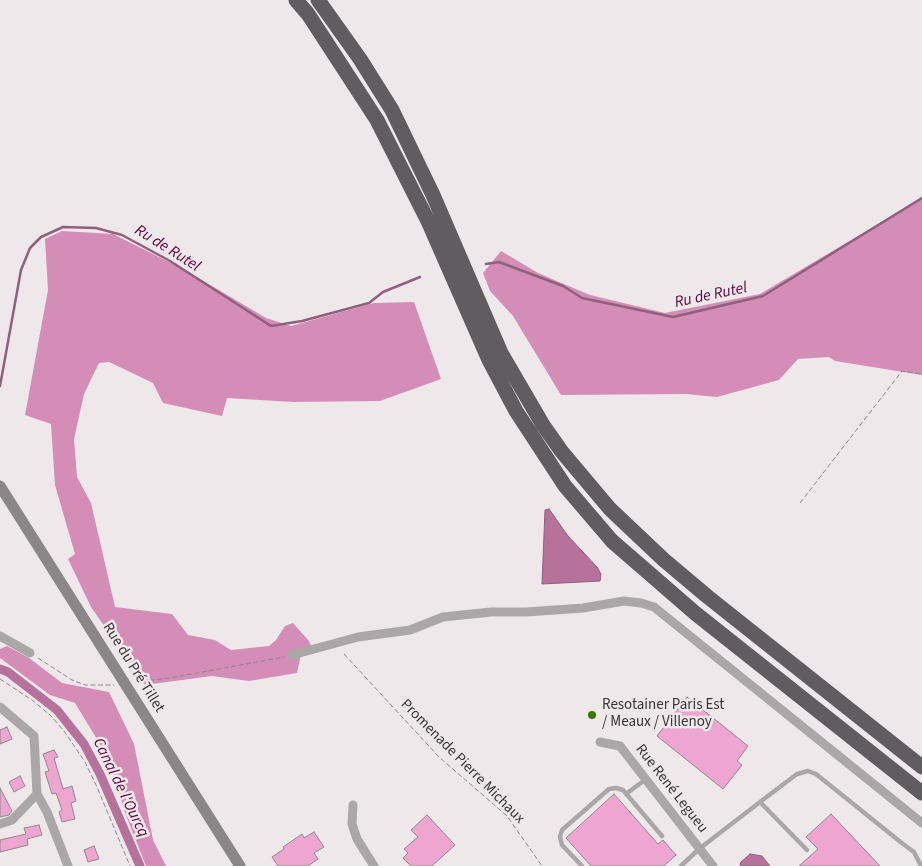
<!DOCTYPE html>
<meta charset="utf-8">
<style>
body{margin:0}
canvas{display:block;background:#eee8eb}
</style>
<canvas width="922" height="866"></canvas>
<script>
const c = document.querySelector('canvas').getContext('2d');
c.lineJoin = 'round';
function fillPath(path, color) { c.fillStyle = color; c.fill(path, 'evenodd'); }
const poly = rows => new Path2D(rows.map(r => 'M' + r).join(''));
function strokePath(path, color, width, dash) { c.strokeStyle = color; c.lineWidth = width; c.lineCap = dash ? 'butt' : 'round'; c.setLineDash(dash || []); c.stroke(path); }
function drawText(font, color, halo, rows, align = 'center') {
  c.font = font + ' "Source Sans 3",sans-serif'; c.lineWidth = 5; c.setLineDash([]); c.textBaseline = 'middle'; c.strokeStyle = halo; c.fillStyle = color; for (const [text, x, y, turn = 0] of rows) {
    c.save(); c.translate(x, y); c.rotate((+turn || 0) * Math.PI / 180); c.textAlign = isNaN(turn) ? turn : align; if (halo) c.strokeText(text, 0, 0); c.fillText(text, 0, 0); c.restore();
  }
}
fillPath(poly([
 [922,198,922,375,835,361,829,357,798,359,779,380,717,397,686,394,561,395,513,316,490,291,483,273,501,251,538,273,590,295,665,313,760,294],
 [62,231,113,234,185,270,266,318,291,326,374,303,414,302,441,379,380,401,293,402,227,398,222,416,163,403,153,383,109,362,99,363,84,394,74,439,77,477,91,503,115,607,172,614,188,635,215,640,231,650,269,646,276,640,285,626,293,623,309,641,312,648,302,649,297,673,249,681,212,676,145,685,91,607,68,559,75,554,55,485,51,424,25,415,48,290,45,239],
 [7,646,29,658,62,683,109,692,134,744,153,840,166,866,146,866,124,810,109,759,75,703,50,695,0,658,0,649]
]), '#d48db7');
const water = poly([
 [549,509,568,536,597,567,601,574,600,581,542,584,545,510,549,509],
 [750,854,762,856,770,866,740,866,741,862,750,854]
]);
fillPath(water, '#b6729b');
strokePath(water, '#90607d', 1);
strokePath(poly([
 [486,264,499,262,563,286,582,298,673,317,763,296,922,198],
 [0,386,21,270,30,248,41,237,63,227,96,228,122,235,170,261,271,326,302,321,369,303,383,292,420,277]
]), '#90607d', 2.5);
strokePath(poly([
 [0,669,8,672,57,710,84,744,100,774,140,866]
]), '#b6729b', 9);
const building = poly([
 [687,697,748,746,737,761,742,765,723,789,657,736,687,697],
 [7,727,12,739,0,744,0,730,7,727],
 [54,750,58,757,54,758,63,789,72,786,76,801,71,803,75,819,62,822,59,812,62,810,56,793,52,794,45,772,49,771,43,754,54,750],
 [20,776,25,786,14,792,9,782,20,776],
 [0,788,12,811,9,815,0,817,0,788],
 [614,794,658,844,663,840,676,855,664,866,591,866,566,838,614,794],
 [831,814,880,866,799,866,818,849,806,837,831,814],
 [427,815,455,845,432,866,411,866,403,858,408,853,404,849,418,837,411,830,427,815],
 [39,825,42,835,27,839,28,845,0,852,0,840,26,834,24,828,39,825],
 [314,832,324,847,314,853,318,859,308,866,278,866,272,857,284,849,283,847,302,834,304,838,314,832],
 [94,846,99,859,88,862,84,850,94,846]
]);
fillPath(building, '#eea5d0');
strokePath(building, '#8e898c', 1);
strokePath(poly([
 [800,503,902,371,922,374],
 [344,654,439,757,507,816,542,866],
 [38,658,72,680,85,685,114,685],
 [0,679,32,700,51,716,64,731,85,762,97,787,130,866],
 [135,682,170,678,284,657]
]), '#8b8789', 1, [5, 2.5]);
strokePath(poly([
 [626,794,646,779],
 [760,802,807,850],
 [582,866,562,845,560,837,562,830,609,789,616,788,623,790,662,836],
 [681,866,699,849,760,802,797,774,808,771,816,774,903,844,914,852,921,866]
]), '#aaa7a8', 4.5);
strokePath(poly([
 [0,636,30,653],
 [292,655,358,637,410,630,443,617,491,612,526,612,583,608,624,601,641,603,654,607,922,823],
 [0,707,34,736,37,794,47,812,68,866],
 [600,742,620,746,713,866],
 [353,805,352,824,357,839,374,866],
 [0,824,12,820,37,794]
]), '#aaa7a8', 9);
strokePath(poly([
 [0,486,240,866]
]), '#8b8789', 11);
strokePath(poly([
 [296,0,308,14,377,120,428,221,489,360,516,411,565,486,612,541,695,613,922,793],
 [318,0,360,59,392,110,433,195,501,353,543,425,562,452,610,509,664,560,708,597,922,767]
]), '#615c5f', 15);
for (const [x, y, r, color] of [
 [592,715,5,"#407500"]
]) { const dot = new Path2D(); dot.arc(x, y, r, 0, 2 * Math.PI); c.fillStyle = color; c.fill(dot); strokePath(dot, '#eee8eb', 2); }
drawText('15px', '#373536', '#eee8eb', [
 ["Rue du Pré Tillet",133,668,58],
 ["Promenade Pierre Michaux",462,762,45],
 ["Rue René Legueu",671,789,52]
]);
drawText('15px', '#373536', '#eee8eb', [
 ["Resotainer Paris Est",602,706],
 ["/ Meaux / Villenoy",602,723]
], 'left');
drawText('italic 16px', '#5b0442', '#eee8eb', [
 ["Ru de Rutel",167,249,32],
 ["Ru de Rutel",711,296,-12],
 ["Canal de l'Ourcq",120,788,64]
]);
</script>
